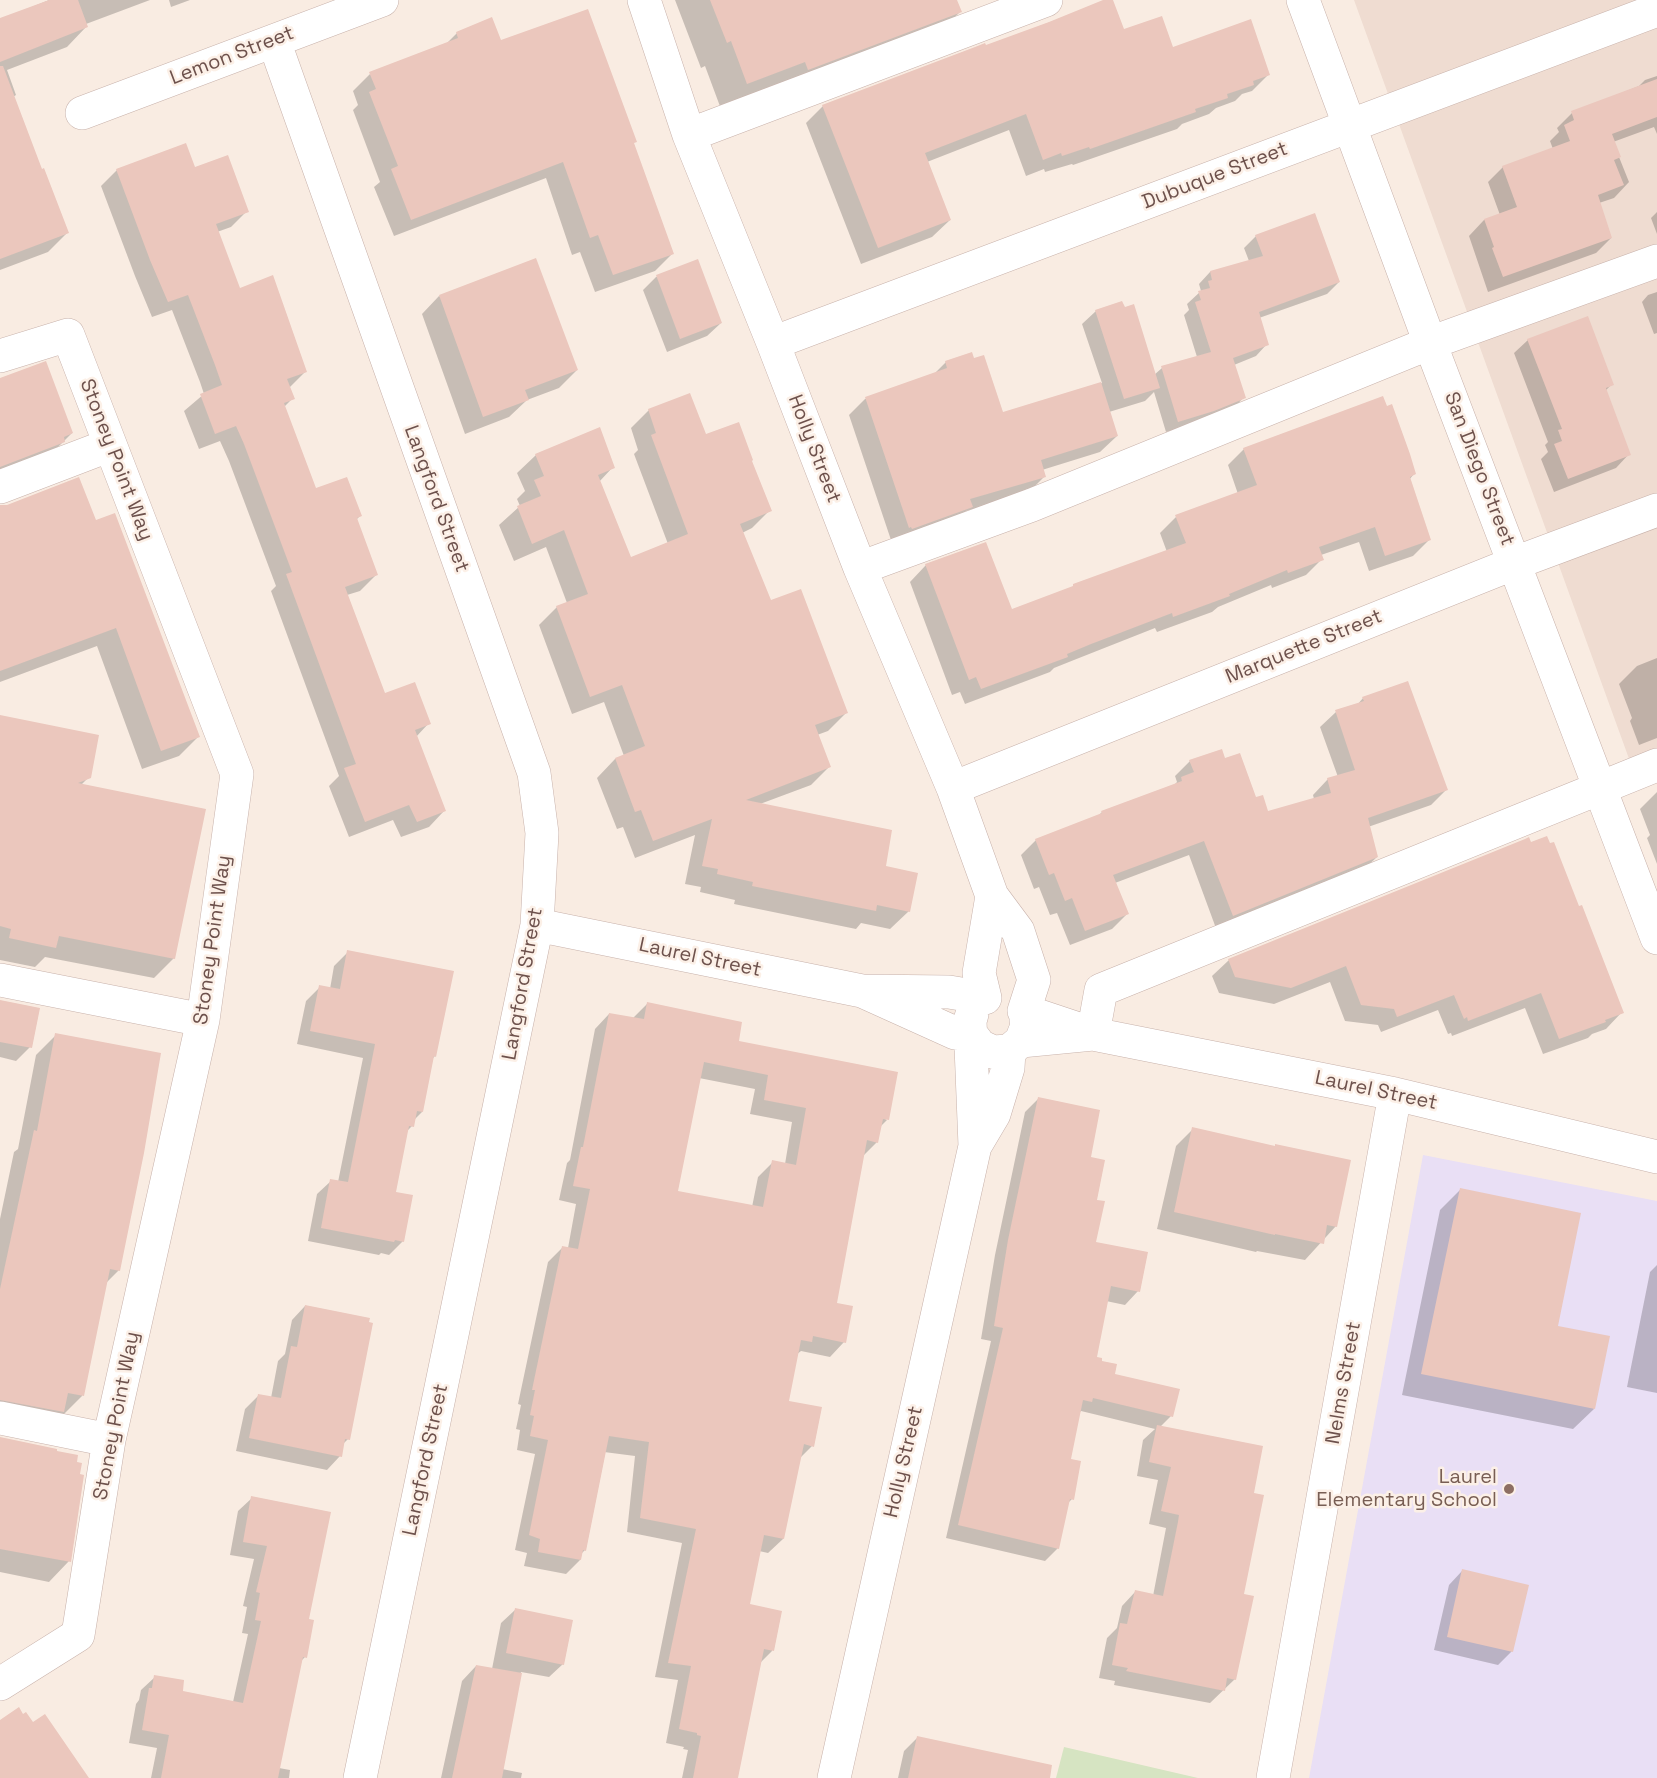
<!DOCTYPE html>
<style>
body{margin:0}
canvas{display:block;background:#f9ece2}
</style>
<canvas width="1657" height="1778"></canvas>
<script>
const c = document.querySelector('canvas').getContext('2d');
c.lineJoin = 'round';
function fillPath(path, color) { c.fillStyle = color; c.fill(path, 'evenodd'); }
const poly = rows => new Path2D(rows.map(r => 'M' + r).join(''));
function strokePath(path, color, width, dash) { c.strokeStyle = color; c.lineWidth = width; c.lineCap = dash ? 'butt' : 'round'; c.setLineDash(dash || []); c.stroke(path); }
function drawText(font, color, halo, rows, align = 'center') {
  c.font = font + ' "Space Grotesk",sans-serif'; c.lineWidth = 5; c.setLineDash([]); c.textBaseline = 'middle'; c.strokeStyle = halo; c.fillStyle = color; for (const [text, x, y, turn = 0] of rows) {
    c.save(); c.translate(x, y); c.rotate((+turn || 0) * Math.PI / 180); c.textAlign = isNaN(turn) ? turn : align; if (halo) c.strokeText(text, 0, 0); c.fillText(text, 0, 0); c.restore();
  }
}
fillPath(poly([
 [1354,0,1657,0,1657,758,1632,767]
]), '#efdcd1');
fillPath(poly([
 [1423,1155,1657,1201,1657,1778,1309,1778]
]), '#e9dff5');
fillPath(poly([
 [1064,1747,1198,1778,1056,1778]
]), '#d6e4c2');
fillPath(poly([
 [49,0,150,0,86,24,86,27,67,47,7,70,16,95,13,97,41,171,68,232,48,252,0,270,0,20],
 [169,0,190,0,171,7],
 [675,0,955,0,960,12,934,37,721,109,705,66,701,68],
 [1108,0,1111,0,1123,31,1172,49,1269,74,1252,91,1242,94,1235,101,1216,108,1209,114,1182,124,1177,129,1073,165,1072,164,1045,172,1044,169,1026,176,1009,130,927,162,950,220,932,237,861,264,806,123,823,106,985,47],
 [457,33,501,42,633,144,672,254,655,271,595,292,580,252,572,255,546,178,394,236,374,187,380,182,353,110,358,105,353,91,370,74,445,45],
 [1657,76,1657,134,1654,127,1613,142,1629,182,1614,198,1599,203,1611,238,1596,253,1488,292,1469,236,1484,220,1500,215,1488,182,1503,167,1553,149,1550,141,1559,132,1557,128,1572,113,1639,86,1645,80],
 [194,169,247,211,231,227,217,232,239,289,306,371,289,388,293,398,284,407,316,490,360,516,356,520,376,575,360,591,347,595,384,695,429,723,416,737,444,811,429,827,401,837,393,820,349,837,329,786,339,776,271,591,276,586,229,461,220,441,199,449,184,411,204,394,200,382,172,310,152,317,135,276,101,186,117,170],
 [1657,212,1657,234,1651,218],
 [1256,236,1339,282,1327,294,1259,318,1267,344,1256,356,1234,365,1244,397,1233,409,1201,422,1166,432,1154,392,1145,401,1109,412,1117,436,1100,452,1042,470,1044,477,1028,493,966,511,955,523,892,543,849,415,865,399,934,374,946,362,1002,414,1102,383,1082,324,1096,311,1154,375,1162,368,1197,357,1184,315,1189,310,1187,304,1201,291,1199,284,1210,272,1249,261,1244,248],
 [697,261,721,323,707,336,667,352,643,290,656,277],
 [1657,292,1657,333,1654,334,1642,302,1648,295],
 [439,296,577,370,559,388,527,400,509,417,465,434,422,314],
 [1528,340,1612,384,1605,391,1629,454,1616,468,1554,492,1541,459,1548,452,1545,445,1548,442,1514,353],
 [0,380,72,433,45,460,0,478],
 [649,410,705,436,770,510,752,528,742,533,771,602,846,713,828,731,817,735,829,767,811,785,760,804,884,867,909,911,890,929,861,923,856,929,734,904,735,900,700,892,701,887,685,884,695,835,635,858,623,827,617,829,597,778,615,759,624,756,604,702,572,714,539,625,557,607,567,603,546,547,514,561,499,525,520,506,517,499,525,491,517,473,536,455,613,467,599,482,631,559,668,544,634,454,638,450,631,428],
 [1244,449,1414,474,1409,480,1429,540,1413,556,1369,571,1359,542,1321,555,1322,559,1306,575,1272,588,1271,585,1218,607,1212,612,1157,632,1155,628,1074,660,1054,668,1050,672,965,704,960,692,952,695,910,582,926,565,1011,610,1167,552,1160,533,1176,517,1238,494,1228,465],
 [0,507,95,522,198,737,179,756,142,769,97,646,0,682],
 [1657,658,1657,738,1639,745,1630,721,1632,718,1619,684,1637,666],
 [1363,698,1446,790,1431,805,1368,827,1377,857,1361,872,1217,931,1189,855,1115,883,1127,914,1112,929,1070,945,1057,913,1050,915,1039,887,1034,889,1021,855,1036,840,1098,816,1102,812,1174,785,1177,782,1175,776,1190,761,1224,760,1267,812,1314,799,1313,795,1328,779,1338,777,1320,727,1336,712,1357,705],
 [0,717,89,777,81,785,174,958,154,978,45,957,35,967,0,960],
 [1657,792,1657,864,1647,838,1650,835,1640,809],
 [1530,844,1549,845,1622,1012,1606,1029,1592,1034,1588,1038,1543,1054,1525,1008,1452,1036,1451,1033,1448,1034,1438,1010,1381,1032,1378,1025,1345,1021,1330,982,1274,1004,1219,993,1212,976,1229,960],
 [348,952,435,1056,432,1059,422,1112,414,1120,412,1126,406,1132,394,1193,403,1241,389,1255,381,1253,379,1255,308,1241,317,1194,331,1181,338,1182,363,1058,297,1044,306,1001,320,987,330,989,334,966],
 [0,1001,30,1047,16,1061,0,1057],
 [647,1004,737,1042,887,1120,879,1128,877,1142,863,1156,835,1304,844,1342,830,1357,801,1351,796,1355,787,1402,812,1446,799,1459,783,1539,768,1553,759,1551,748,1606,780,1613,772,1651,759,1664,737,1778,682,1778,688,1750,683,1749,684,1747,666,1743,678,1680,655,1677,682,1543,627,1532,635,1456,604,1452,585,1550,581,1554,580,1560,566,1574,524,1566,527,1553,515,1550,535,1454,517,1450,520,1430,516,1429,521,1405,518,1404,548,1262,563,1247,568,1248,576,1204,559,1200,567,1163,570,1160,595,1029,609,1014,633,1018],
 [699,1078,755,1089,750,1114,792,1122,785,1164,773,1162,758,1177,752,1207,676,1192],
 [56,1035,119,1270,106,1283,82,1396,62,1416,0,1423,0,1219,14,1152,18,1149,36,1055],
 [1038,1099,1089,1158,1096,1201,1095,1243,1138,1291,1125,1305,1106,1301,1095,1358,1113,1375,1171,1416,1160,1427,1253,1494,1235,1679,1210,1703,1114,1685,1115,1681,1099,1678,1107,1638,1117,1628,1122,1606,1135,1592,1153,1596,1166,1528,1149,1524,1158,1480,1137,1476,1143,1440,1155,1429,1081,1411,1079,1413,1069,1460,1072,1499,1068,1503,1058,1548,1045,1561,946,1538,991,1341,981,1339,995,1255,1025,1112],
 [1193,1129,1336,1226,1305,1260,1257,1251,1256,1252,1157,1229,1176,1146],
 [1460,1190,1556,1327,1594,1409,1573,1429,1402,1395,1440,1210],
 [1657,1265,1657,1393,1627,1387,1650,1272],
 [305,1306,348,1439,342,1445,340,1456,327,1470,236,1451,245,1409,259,1395,271,1398,278,1361,285,1354,292,1320],
 [0,1439,55,1452,69,1561,49,1582,0,1572],
 [252,1498,307,1620,305,1657,300,1662,279,1768,290,1770,289,1778,151,1778,157,1748,129,1743,136,1704,139,1700,141,1690,155,1677,181,1692,233,1702,248,1634,242,1633,247,1607,243,1606,254,1559,230,1555,238,1511],
 [1462,1571,1512,1651,1498,1665,1434,1650,1449,1585],
 [515,1610,563,1664,549,1677,521,1672,502,1769,522,1773,521,1778,441,1778,462,1681,476,1666,492,1669,501,1623],
 [918,1737,1005,1778,898,1778,904,1751]
]), '#0003');
fillPath(poly([
 [49,0,78,0,88,27,0,62,0,18],
 [710,0,957,0,962,12,808,70,805,62,747,84,731,41,727,43],
 [1103,0,1113,0,1124,29,1162,16,1173,47,1251,19,1270,75,1253,81,1254,85,1227,94,1228,98,1195,109,1196,112,1090,149,1089,147,1062,156,1061,153,1043,160,1026,114,925,153,951,220,878,248,822,105,975,47,985,43,986,45,1049,22],
 [588,9,637,142,634,143,674,254,613,275,598,235,590,238,563,162,411,220,391,169,398,166,369,92,376,89,369,72,458,38,456,32,492,17,501,40],
 [0,66,3,66,42,169,44,168,69,233,0,259],
 [1657,79,1657,117,1612,134,1621,157,1614,160,1624,185,1598,195,1612,238,1503,277,1492,248,1494,247,1484,219,1517,207,1502,166,1570,141,1564,125,1574,120,1571,111],
 [186,143,195,167,228,155,249,212,216,224,240,288,273,275,307,372,287,379,295,399,284,403,316,488,347,477,362,516,357,518,378,575,345,587,385,693,415,682,431,724,415,730,446,811,417,822,409,805,365,822,344,768,356,764,286,574,292,572,244,444,236,426,215,434,200,394,222,385,215,365,188,295,168,302,150,260,116,169],
 [1315,213,1340,282,1259,312,1269,345,1233,358,1246,398,1214,411,1178,422,1161,366,1211,352,1195,302,1201,300,1198,291,1210,288,1208,281,1212,280,1210,271,1263,256,1255,235],
 [536,258,578,370,525,390,529,400,483,417,439,295],
 [698,259,722,323,680,339,656,275],
 [1122,301,1125,307,1134,304,1160,388,1124,399,1095,310],
 [1588,316,1614,385,1606,388,1631,455,1568,479,1554,444,1562,441,1558,430,1562,429,1527,339],
 [972,352,974,358,984,355,1003,412,1101,382,1118,436,1041,460,1046,477,970,499,973,507,912,529,911,527,909,528,865,397,947,368,945,361],
 [46,361,73,433,64,437,65,442,0,467,0,378],
 [690,393,706,434,739,422,753,460,752,461,772,511,740,524,771,600,801,589,848,713,815,725,831,767,746,800,892,830,886,866,918,873,910,912,877,905,876,911,752,886,753,882,717,874,718,869,702,866,712,819,653,841,641,810,635,812,615,758,645,746,622,685,590,697,556,606,588,594,564,530,532,544,517,506,541,496,534,480,544,476,535,454,600,427,615,468,598,475,631,557,688,534,651,435,656,433,648,409],
 [1383,396,1387,406,1392,404,1410,454,1416,474,1410,477,1431,540,1385,556,1375,527,1319,547,1324,560,1288,573,1287,570,1229,594,1230,596,1173,617,1172,613,1091,644,1067,654,1068,657,981,689,976,677,969,680,925,564,986,542,1012,609,1073,586,1073,584,1186,543,1175,515,1257,485,1243,448],
 [79,477,96,520,115,513,200,737,161,751,116,628,0,671,0,505,7,505],
 [1408,681,1448,790,1368,818,1378,857,1233,916,1204,841,1113,875,1129,914,1085,931,1072,898,1065,901,1054,873,1049,875,1035,839,1102,813,1101,811,1182,781,1181,777,1194,772,1189,760,1222,749,1225,758,1240,753,1256,797,1263,795,1268,811,1331,793,1327,778,1355,770,1335,710,1364,701,1362,697],
 [0,715,99,735,91,778,78,783,206,809,175,959,59,936,56,948,9,938,11,929,0,926],
 [1547,836,1550,843,1554,842,1579,906,1582,905,1624,1013,1605,1020,1606,1022,1559,1039,1541,993,1468,1021,1467,1017,1464,1019,1454,995,1397,1017,1394,1009,1361,1005,1346,966,1291,988,1235,977,1228,959,1525,839,1529,837,1531,842],
 [347,950,454,971,436,1057,434,1056,423,1112,417,1111,414,1127,409,1126,396,1192,413,1195,404,1242,395,1240,394,1242,321,1228,330,1179,348,1182,375,1044,310,1031,319,985,340,989],
 [0,1000,40,1008,32,1048,0,1042],
 [647,1002,742,1022,739,1041,898,1072,889,1120,883,1119,878,1143,867,1140,837,1303,853,1306,846,1343,813,1336,812,1342,801,1340,789,1401,822,1407,814,1447,804,1444,784,1539,764,1535,750,1604,782,1611,774,1651,764,1649,738,1778,693,1778,701,1736,697,1735,697,1733,679,1729,691,1666,668,1663,696,1529,640,1518,649,1442,609,1436,586,1551,583,1550,581,1560,538,1552,540,1539,529,1535,548,1440,530,1436,534,1416,530,1415,535,1390,532,1390,562,1246,578,1249,590,1189,573,1186,581,1147,583,1147,609,1013,644,1019],
 [704,1062,768,1075,764,1100,806,1108,796,1165,772,1160,763,1207,678,1191],
 [55,1033,161,1053,144,1153,120,1271,110,1269,84,1396,68,1393,64,1412,0,1400,0,1289,34,1130,37,1131],
 [1038,1097,1100,1110,1091,1157,1105,1160,1097,1200,1105,1201,1096,1242,1148,1252,1140,1292,1111,1286,1097,1357,1102,1358,1102,1361,1117,1364,1115,1374,1180,1389,1173,1417,1093,1398,1092,1402,1083,1400,1071,1459,1081,1461,1074,1500,1070,1499,1059,1549,958,1525,1003,1328,994,1326,1008,1240],
 [1192,1127,1275,1146,1275,1144,1351,1160,1337,1227,1327,1225,1324,1244,1275,1234,1275,1235,1174,1212],
 [1460,1188,1581,1213,1558,1326,1610,1336,1595,1409,1421,1374],
 [305,1305,370,1318,369,1322,373,1323,350,1440,345,1439,342,1457,249,1438,258,1394,281,1398,291,1346,297,1347],
 [1157,1425,1263,1446,1254,1493,1264,1495,1244,1594,1254,1596,1236,1680,1227,1678,1225,1691,1126,1671,1128,1668,1112,1665,1120,1623,1127,1624,1135,1590,1163,1596,1178,1522,1179,1515,1161,1511,1171,1467,1149,1462],
 [0,1437,57,1449,57,1451,78,1455,77,1462,82,1463,80,1474,84,1475,71,1562,0,1549],
 [251,1496,331,1512,309,1619,314,1620,307,1658,303,1657,278,1778,161,1778,169,1735,142,1730,149,1688,152,1688,154,1675,184,1680,183,1691,243,1703,261,1621,255,1620,260,1593,256,1592,267,1546,243,1542],
 [1462,1569,1529,1585,1513,1652,1447,1637],
 [515,1608,573,1620,564,1665,506,1653],
 [476,1665,522,1673,502,1778,452,1778],
 [19,1707,23,1714,26,1712,33,1722,45,1714,89,1778,0,1778,0,1720],
 [917,1736,1052,1765,1050,1778,908,1778]
]), '#ebc7bd');
const minor = poly([
 [644,0,689,135,773,343,860,568,953,788,992,896],
 [1303,0,1430,343,1657,938],
 [274,41,534,773,542,833,537,925,360,1778],
 [82,113,382,0],
 [689,135,1046,0],
 [773,343,1657,10],
 [0,356,68,335,237,774,203,1020,109,1440,78,1635,0,1684],
 [0,487,110,445],
 [860,568,1032,505,1430,343,1657,261],
 [1657,765,1101,990,1093,1034,1395,1094,1657,1157],
 [953,788,1515,563,1657,510],
 [537,925,862,991],
 [0,980,203,1020],
 [972,1014,970,1021,975,1146,994,1114,1008,1068,1009,1051],
 [971,1034,955,1033,862,991,949,992,985,998,979,973,992,896,1018,931,1034,980,1024,1011,1093,1034,1021,1041],
 [971,1034,980,1046,993,1052,1009,1051,1021,1041,1027,1026,1026,1020],
 [0,1418,109,1440],
 [834,1778,975,1146],
 [1273,1778,1395,1094]
]);
strokePath(minor, '#c8b2ab', 34);
strokePath(minor, '#fff', 33);
for (const [x, y, r, color] of [
 [1509,1489,6,"#8d6e63"]
]) { const dot = new Path2D(); dot.arc(x, y, r, 0, 2 * Math.PI); c.fillStyle = color; c.fill(dot); strokePath(dot, '#fcf0e7', 2); }
drawText('20px', '#6d514c', '#fcf0e7', [
 ["Lemon Street",232,56,-21],
 ["Dubuque Street",1215,176,-21],
 ["Holly Street",814,449,69],
 ["Stoney Point Way",116,460,69],
 ["San Diego Street",1479,469,69],
 ["Langford Street",436,499,70],
 ["Marquette Street",1304,647,-22],
 ["Stoney Point Way",213,940,-82],
 ["Laurel Street",700,958,12],
 ["Langford Street",523,984,-80],
 ["Laurel Street",1376,1091,12],
 ["Nelms Street",1344,1383,-80],
 ["Stoney Point Way",117,1416,-79],
 ["Langford Street",426,1460,-78],
 ["Holly Street",904,1462,-77]
]);
drawText('20px', '#785e54', '#fcf0e7', [
 ["Laurel",1497,1478],
 ["Elementary School",1497,1501]
], 'right');
</script>
